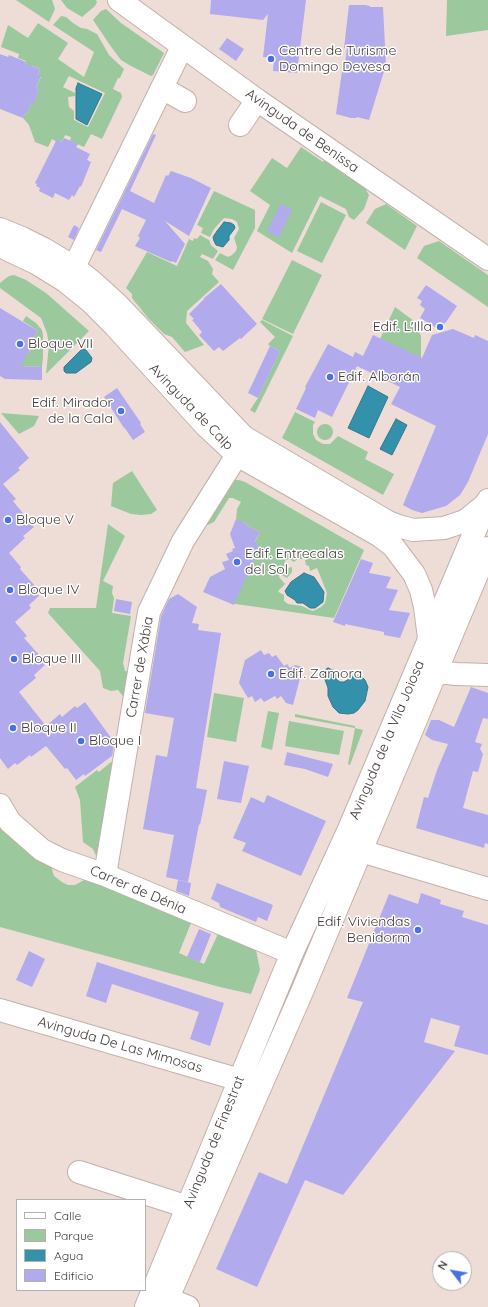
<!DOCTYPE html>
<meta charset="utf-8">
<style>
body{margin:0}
#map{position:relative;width:488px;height:1307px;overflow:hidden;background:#eeddd6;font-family:Quicksand,sans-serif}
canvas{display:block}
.legend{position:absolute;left:16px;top:1199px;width:130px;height:92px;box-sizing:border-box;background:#fff;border:1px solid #b3b1af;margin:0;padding:5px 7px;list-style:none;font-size:12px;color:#423b38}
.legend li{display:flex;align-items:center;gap:8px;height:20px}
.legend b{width:20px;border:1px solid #b3b1af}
.north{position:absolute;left:432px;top:1251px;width:40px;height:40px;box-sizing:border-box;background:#fff;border:1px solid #b3b1af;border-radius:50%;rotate:301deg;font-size:11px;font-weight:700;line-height:16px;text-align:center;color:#423b38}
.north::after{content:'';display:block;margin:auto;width:14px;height:18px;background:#4971e4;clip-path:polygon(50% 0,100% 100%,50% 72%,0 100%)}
</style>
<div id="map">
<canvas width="488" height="1307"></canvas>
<ul class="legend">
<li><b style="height:5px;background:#fff"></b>Calle</li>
<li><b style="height:11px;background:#9bc89c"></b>Parque</li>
<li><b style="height:11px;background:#3491ab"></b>Agua</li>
<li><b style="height:11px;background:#b1aaec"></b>Edificio</li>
</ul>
<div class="north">N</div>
</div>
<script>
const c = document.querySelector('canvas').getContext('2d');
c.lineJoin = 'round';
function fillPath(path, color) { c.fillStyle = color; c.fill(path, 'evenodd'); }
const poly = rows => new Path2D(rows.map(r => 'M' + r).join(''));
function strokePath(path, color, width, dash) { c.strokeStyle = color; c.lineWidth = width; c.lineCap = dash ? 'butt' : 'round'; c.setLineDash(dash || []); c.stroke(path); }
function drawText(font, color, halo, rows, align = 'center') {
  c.font = font + ' Quicksand,sans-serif'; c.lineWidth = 3; c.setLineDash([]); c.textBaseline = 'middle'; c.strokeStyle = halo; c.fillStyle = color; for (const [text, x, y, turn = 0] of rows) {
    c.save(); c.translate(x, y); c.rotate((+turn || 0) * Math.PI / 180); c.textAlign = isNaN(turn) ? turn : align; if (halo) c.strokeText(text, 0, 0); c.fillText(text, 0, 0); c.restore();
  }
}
fillPath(poly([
 [16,0,52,0,55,9,49,22],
 [61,0,96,0,97,2,95,6,82,17,67,8],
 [447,0,488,0,488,30,446,36],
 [106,9,121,23,164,53,153,75,151,76,131,66,121,60,112,48,93,20,101,11],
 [61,16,66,17,73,23,81,28,87,29,97,34,109,55,124,69,120,78,118,78,113,89,121,93,122,97,102,139,91,134,84,147,70,141,71,137,65,135,62,142,58,139,57,142,52,139,48,147,35,142,29,125,23,118,25,113,27,114,31,103,34,103,39,89,36,88,41,77,38,75,40,69,32,66,25,66,26,61,18,58,19,54,1,47,8,25,28,38,38,23,68,43,58,59,84,77,94,52,53,25],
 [69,76,105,93,88,127,74,120,74,111,69,107,68,97,75,96,75,93,63,87],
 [301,147,323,162,327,158,362,183,369,195,364,209,354,220,349,217,346,209,320,196,292,253,257,231,270,205,250,191,272,158,287,168],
 [214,191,255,210,255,228,233,270,215,260,220,253,228,257,232,255,236,251,237,247,234,238,239,229,237,222,232,219,224,218,214,229,210,237,201,233,203,228,197,225],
 [321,202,346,215,322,263,297,251],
 [386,204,417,226,405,250,366,223,375,209],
 [200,235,209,240,211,245,218,251,213,259,202,254,200,257,208,261,213,269,212,274,219,282,187,311,186,323,204,345,185,352,172,337,164,334,148,318,132,298,132,294,126,288,147,252,177,266,189,239,193,241,194,238,197,239],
 [439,241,488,275,488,307,417,258,424,246],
 [292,260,322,275,293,334,262,319],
 [14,275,26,280,46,293,89,331,46,374,49,345,47,333,41,318,0,288,0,283,5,279,9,276],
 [395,307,414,321,421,336,421,358,380,339],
 [26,316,36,323,42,330,43,336,43,357,42,367,24,366,23,373,8,356,28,353,32,346,30,344,38,331,23,321],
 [262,320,293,336,255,413,250,410,258,398,280,351,270,346,268,344,275,337,260,322],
 [295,412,315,422,313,425,313,434,316,440,323,444,330,444,338,436,368,452,365,459,394,474,383,495,282,438],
 [1,413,39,416,34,426,19,434],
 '317 432a8 8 0 1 1 16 0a8 8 0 1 1-16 0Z',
 [132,471,157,510,151,514,141,515,131,514,111,506,113,483],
 [231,480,239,480,245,482,364,550,334,618,229,603,250,569,255,567,253,562,259,548,254,544,260,532,247,526,248,525,244,523,236,521,237,509,241,502,233,498,229,498,214,522,203,527],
 [289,559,294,562,298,559,303,559,305,560,306,565,309,566,310,571,317,568,327,593,325,603,321,607,313,611,310,610,302,606,288,604,284,601,284,595,280,593,278,591,285,584,279,577,280,574,287,578,292,572,292,567,288,568,285,566,284,563,286,560],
 [108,524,125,536,103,581,113,586,112,593,114,598,112,613,131,616,123,663,125,671,132,673,122,713,123,696,118,690,111,691,103,688,100,671,48,613,50,608,96,608],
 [214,693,244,698,236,742,207,737],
 [268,711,279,713,272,750,261,747],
 [295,714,355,726,355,728,363,730,350,765,348,764,355,728,295,717],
 [289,721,344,731,339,755,285,746],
 [111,762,118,764,97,858,93,849,83,842,80,800,75,787,97,770,99,772],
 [0,823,51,866,54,876,62,882,68,885,75,885,86,879,191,923,179,953,204,964,218,934,256,950,260,970,251,994,220,987,0,927]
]), '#9bc89c');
const water = poly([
 [78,83,102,94,87,125,76,119,76,88,78,83],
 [224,222,231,223,234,225,235,228,229,236,229,240,223,247,216,245,214,241,213,237,217,231,224,222],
 [82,349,86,350,92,358,91,362,76,373,66,373,64,371,64,367,82,349],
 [368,386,388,397,369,438,348,428,368,386],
 [396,419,407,425,392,455,380,449,396,419],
 [304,573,314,577,324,592,323,602,315,608,310,608,303,603,297,603,295,600,287,595,285,591,291,582,304,573],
 [328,668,335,671,336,679,340,682,344,682,354,676,361,676,365,680,368,687,365,701,358,710,354,713,348,714,339,713,333,707,328,696,328,688,323,674,325,670,328,668]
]);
fillPath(water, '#3491ab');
strokePath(water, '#387788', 1);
fillPath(poly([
 [211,0,306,0,297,73,273,71,274,58,263,57,268,14,263,20,210,14],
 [349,5,365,5,370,6,370,7,383,7,386,65,369,120,357,117,356,118,351,118,336,114,342,71,344,72,347,48,344,48],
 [227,38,244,49,236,61,219,49],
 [0,54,8,57,9,55,26,62,25,64,40,69,38,75,41,76,36,88,39,89,34,104,31,103,27,114,25,113,23,118,0,109],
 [153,134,156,135,130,191,154,203,166,175,168,176,171,171,191,178,211,188,189,236,165,221,185,244,176,263,172,261,171,262,135,246,140,238,138,236,146,220,122,209,101,252,96,250],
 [64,138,78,144,76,147,90,154,87,160,91,162,81,187,80,186,74,197,72,195,69,200,55,193,53,198,39,191,40,188,36,186,37,184,35,183,56,141,58,139,62,142],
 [280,204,292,209,279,237,267,232],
 [74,225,79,228,74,240,68,237],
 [221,284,257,324,241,339,240,338,223,351,219,347,214,351,199,335,202,332,192,320,194,319,189,314,204,299,204,298],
 [426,285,457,306,446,322,438,329,420,318,425,309,420,305,422,301,417,298],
 [0,308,38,331,30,344,32,345,21,366,42,367,42,380,5,379,0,376],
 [453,329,474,338,475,335,488,341,488,434,468,482,460,495,446,506,422,513,412,510,403,505,436,426,391,404,400,387,357,366,332,417,318,410,315,418,296,409,306,388,305,387,328,344,353,357,355,352,363,356,373,335,422,358,432,335],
 [270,346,280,351,258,398,248,393],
 [117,388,141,423,140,424,145,432,133,440,124,427,124,428,104,397],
 [0,422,29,458,18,468,20,470,3,484,16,499,13,501,34,527,23,536,25,538,9,553,21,567,20,569,36,587,34,589,39,596,29,605,31,608,15,622,27,636,24,638,41,657,39,659,45,665,34,675,36,678,19,692,46,726,60,714,62,717,75,706,77,708,85,702,114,742,113,743,114,745,112,756,85,776,84,774,76,780,67,768,65,769,46,746,31,757,30,755,17,765,15,763,8,769,0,758],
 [236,519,248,525,247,526,260,532,255,541,259,548,253,562,255,567,249,569,251,575,246,577,234,605,203,592,210,577,225,569,222,562,229,560,226,554,233,551,232,549,235,548,230,534],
 [361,559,373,563,369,573,391,577,386,588,398,590,389,610,410,613,400,638,384,635,384,632,345,624,345,626,333,622],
 [178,594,197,607,192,623,199,624,198,630,221,633,196,788,207,790,200,825,199,824,188,882,166,877,174,835,143,829,156,755,167,757,174,718,145,713,161,616,169,599],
 [116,599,132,602,130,614,114,611],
 [261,650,264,655,269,653,272,657,276,655,284,666,287,664,290,668,295,665,303,667,293,705,286,703,281,696,277,699,275,696,264,702,261,698,255,702,252,696,248,698,239,683,245,660],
 [471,687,488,693,488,719,483,718,475,742,482,744,480,749,483,754,478,772,473,771,463,808,488,815,488,844,485,843,484,848,416,828,424,797,428,798,437,770,448,744,432,740,425,735,431,720,439,720,454,727],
 [287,752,333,764,328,777,305,769,284,765],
 [224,761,249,766,241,803,217,799],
 [267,795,326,821,301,876,242,851,246,843,233,838,251,797,264,803],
 [178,880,191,883,189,896,176,891],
 [217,883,273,905,267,921,258,917,256,922,220,907,219,903,211,899],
 [421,893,441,900,440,904,464,911,462,917,488,925,488,1055,454,1046,460,1026,431,1018,424,1042,455,1051,343,1195,305,1180,257,1287,216,1269,259,1172,287,1184,363,1002,347,998,389,894,418,904],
 [199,929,211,934,200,962,187,957],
 [29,951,45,959,32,987,16,980],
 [97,962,224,1003,210,1046,190,1039,199,1012,112,984,106,1003,86,996]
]), '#b1aaec');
const minor = poly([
 [119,0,257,100,488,259],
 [162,88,185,101],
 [240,125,257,100],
 [0,229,22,238,44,249,74,267,94,283,117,304,244,437,388,522,398,526,413,530,444,528,465,521,486,504],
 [0,246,36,263,65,281,91,302,114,325,206,426,237,455,345,516,380,536,393,546,414,574,421,590,425,607,429,638],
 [74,267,182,47],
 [437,672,456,674,488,675],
 [0,805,10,822,42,850,62,860,105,875,292,953],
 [361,851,488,889],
 [105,875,149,612,183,541,237,455],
 [0,1010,240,1080],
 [79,1172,188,1207],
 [162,1282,162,1292,168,1299,188,1307]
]);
const major = poly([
 [146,1307,292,953,349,829,488,500],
 [164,1307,301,994,488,548]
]);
strokePath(minor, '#c2b1aa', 24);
strokePath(major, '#c2b1aa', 24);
strokePath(minor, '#fff', 22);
strokePath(major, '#fff', 22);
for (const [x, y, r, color] of [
 [271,59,4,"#4971e4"],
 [440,327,4,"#4971e4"],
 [20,344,4,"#4971e4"],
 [330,377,4,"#4971e4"],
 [121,411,4,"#4971e4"],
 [8,520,4,"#4971e4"],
 [237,562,4,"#4971e4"],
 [10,590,4,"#4971e4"],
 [14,659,4,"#4971e4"],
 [271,674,4,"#4971e4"],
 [13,728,4,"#4971e4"],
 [81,741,4,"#4971e4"],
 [418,930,4,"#4971e4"]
]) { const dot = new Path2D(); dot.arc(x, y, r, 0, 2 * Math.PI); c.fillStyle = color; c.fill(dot); strokePath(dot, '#fff', 1.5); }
drawText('14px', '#423b38', '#fff', [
 ["Centre de Turisme",279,51],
 ["Domingo Devesa",279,67],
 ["Edif. L'Illa",432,327,"right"],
 ["Bloque VII",28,344],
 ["Edif. Alborán",338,377],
 ["Edif. Mirador",113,403,"right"],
 ["de la Cala",113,419,"right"],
 ["Bloque V",16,520],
 ["Edif. Entrecalas",245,554],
 ["del Sol",245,570],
 ["Bloque IV",18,590],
 ["Bloque III",22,659],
 ["Edif. Zamora",279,674],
 ["Bloque II",21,728],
 ["Bloque I",89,741],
 ["Edif. Viviendas",410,922,"right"],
 ["Benidorm",410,938,"right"]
], 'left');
drawText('14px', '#423b38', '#fff', [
 ["Avinguda de Benissa",302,131,35],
 ["Avinguda de Calp",191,407,46],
 ["Carrer de Xàbia",140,667,-80],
 ["Avinguda de la Vila Joiosa",387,740,-67],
 ["Carrer de Dénia",138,890,23],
 ["Avinguda De Las Mimosas",120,1045,16],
 ["Avinguda de Finestrat",214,1142,-68]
]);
</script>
